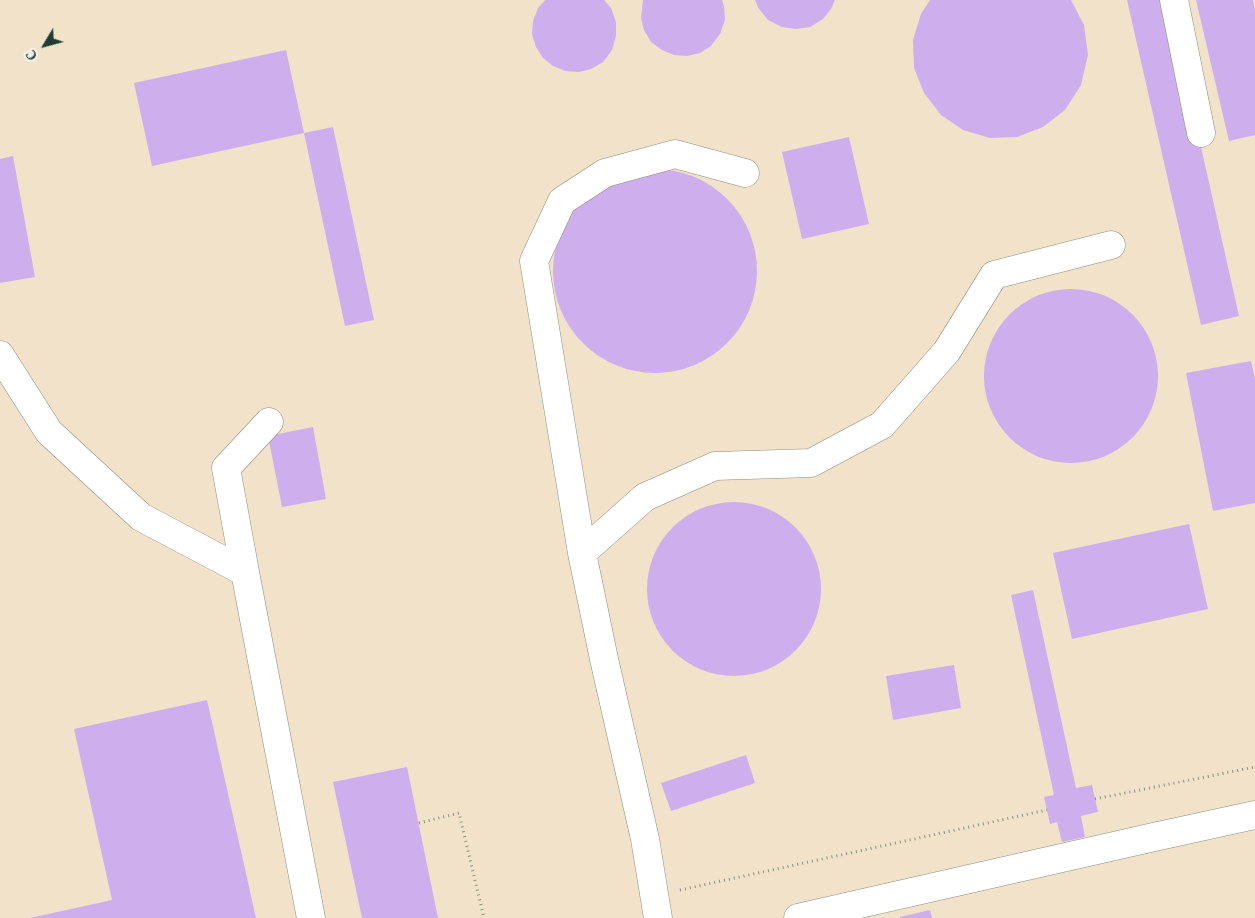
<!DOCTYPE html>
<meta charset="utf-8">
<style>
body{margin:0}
#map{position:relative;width:1255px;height:918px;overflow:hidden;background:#f2e2ca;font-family:Vollkorn,serif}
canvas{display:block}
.north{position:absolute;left:20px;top:20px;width:50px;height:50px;-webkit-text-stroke:4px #f6f6f2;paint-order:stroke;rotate:233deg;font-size:14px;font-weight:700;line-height:20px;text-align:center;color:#1f3d34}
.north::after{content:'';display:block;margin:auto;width:18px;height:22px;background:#1f3d34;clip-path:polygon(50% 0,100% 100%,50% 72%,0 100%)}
</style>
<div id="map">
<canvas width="1255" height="918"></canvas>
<div class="north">С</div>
</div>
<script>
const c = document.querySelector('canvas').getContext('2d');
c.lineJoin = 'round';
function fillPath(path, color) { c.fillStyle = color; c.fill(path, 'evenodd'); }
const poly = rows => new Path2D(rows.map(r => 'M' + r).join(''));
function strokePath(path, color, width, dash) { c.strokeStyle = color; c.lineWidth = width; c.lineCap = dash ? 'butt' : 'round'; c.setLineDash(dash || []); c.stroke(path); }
fillPath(poly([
 [545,0,604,0,611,8,616,22,616,36,612,50,603,62,591,69,579,72,565,71,553,66,543,58,536,47,532,34,533,21,538,8],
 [643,0,722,0,724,6,725,20,720,34,711,46,700,53,687,56,674,55,662,50,651,42,644,30,641,18],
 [755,0,835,0,831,9,823,19,810,27,796,29,782,27,768,20,759,9],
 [930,0,1071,0,1084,25,1088,55,1081,85,1065,110,1043,127,1017,137,990,138,963,130,941,115,924,93,914,68,913,40,921,14],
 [1127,0,1168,0,1239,316,1201,325],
 [1196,0,1253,0,1255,10,1255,135,1229,141],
 [286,50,304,133,152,166,134,83],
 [333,127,374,320,345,326,304,133],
 [849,137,869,224,802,239,782,152],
 [13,156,35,277,0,283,0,159],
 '553 271a102 102 0 1 1 204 0a102 102 0 1 1-204 0Z',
 '984 376a87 87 0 1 1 174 0a87 87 0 1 1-174 0Z',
 [1251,361,1255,379,1255,503,1213,511,1186,373],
 [313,427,326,499,282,507,268,436],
 '647 589a87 87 0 1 1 174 0a87 87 0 1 1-174 0Z',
 [1189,524,1208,609,1072,639,1053,553],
 [1033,590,1076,788,1092,785,1098,812,1081,816,1085,837,1062,842,1057,822,1050,824,1047,810,1044,797,1054,795,1011,595],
 [954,665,961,708,893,720,886,676],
 [207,700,256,918,30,918,112,900,74,729],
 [746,755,755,783,671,811,661,783],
 [407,767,438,918,362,918,333,782],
 [930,910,932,918,900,918,900,917]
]), '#cfaeee');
const minor = poly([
 [1174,0,1201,133],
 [0,355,49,432,141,517,245,572,311,918],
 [582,553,534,261,562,201,605,173,675,154,745,173],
 [245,572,226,468,269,422],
 [658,918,645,839,604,659,582,553,645,497,715,466,811,463,882,425,947,351,994,275,1111,245],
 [798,918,1154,837,1255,815]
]);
strokePath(minor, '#88907f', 29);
strokePath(poly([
 [1095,799,1255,767],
 [419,823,459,813,484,918],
 [680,890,1047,810]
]), '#88907f', 3, [1, 4]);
strokePath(minor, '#fff', 28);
</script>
